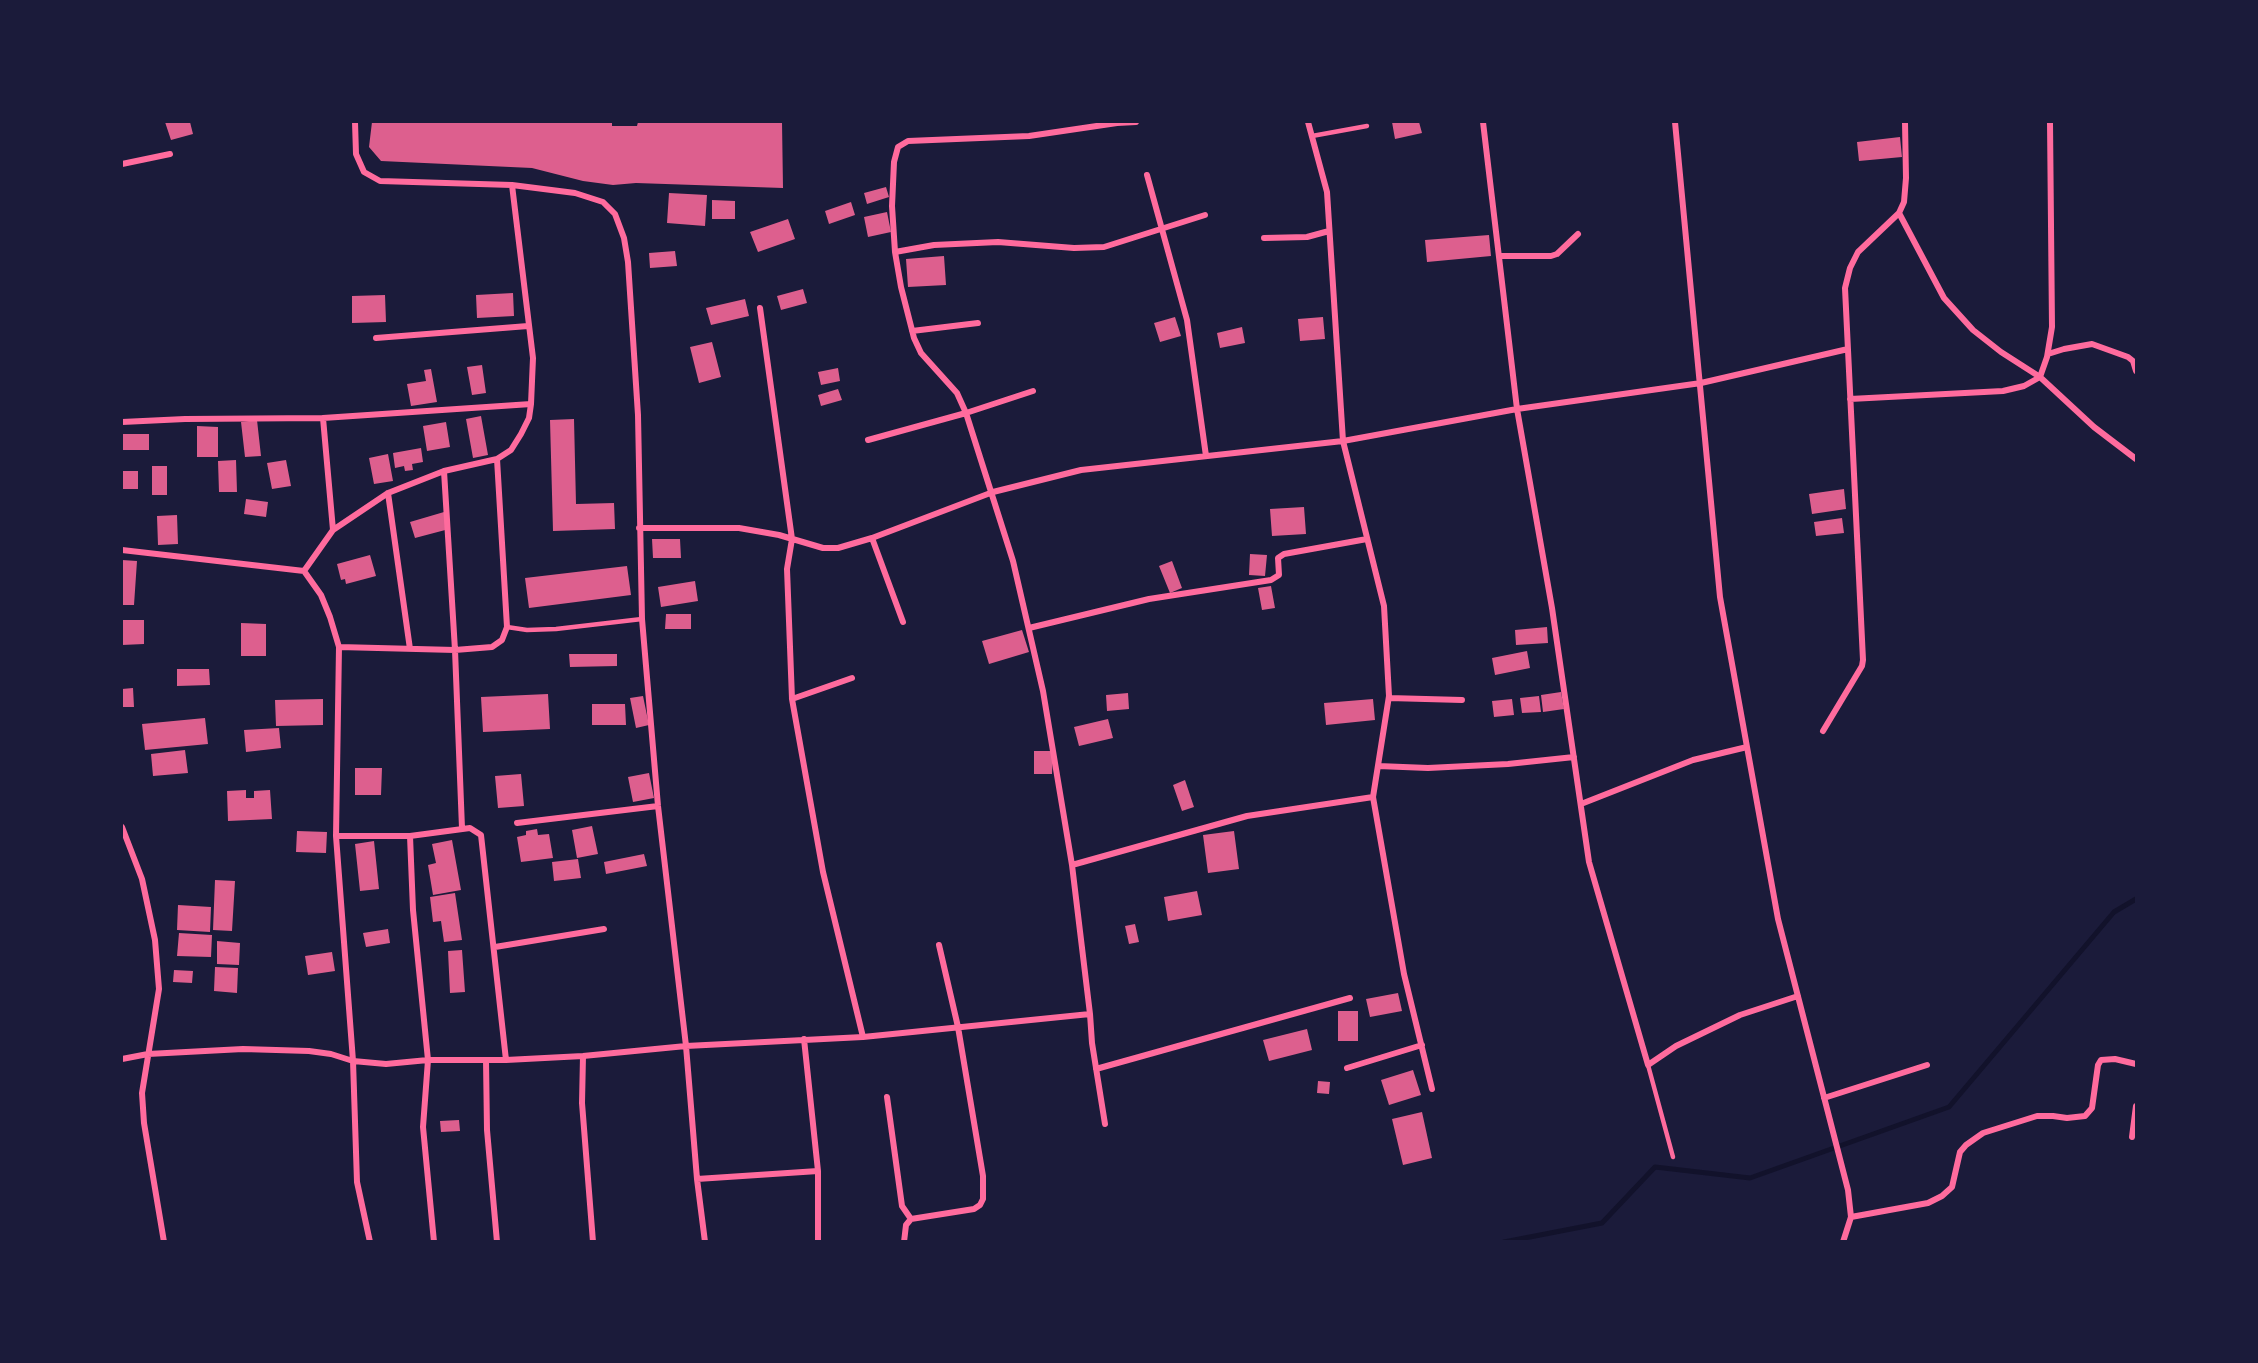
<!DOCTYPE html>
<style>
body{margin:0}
#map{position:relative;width:2258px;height:1363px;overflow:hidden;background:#1b1b3a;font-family:Barlow,sans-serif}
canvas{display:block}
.frame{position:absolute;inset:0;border:123px solid #1b1b3a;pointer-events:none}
</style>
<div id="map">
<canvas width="2258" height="1363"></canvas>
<div class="frame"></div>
</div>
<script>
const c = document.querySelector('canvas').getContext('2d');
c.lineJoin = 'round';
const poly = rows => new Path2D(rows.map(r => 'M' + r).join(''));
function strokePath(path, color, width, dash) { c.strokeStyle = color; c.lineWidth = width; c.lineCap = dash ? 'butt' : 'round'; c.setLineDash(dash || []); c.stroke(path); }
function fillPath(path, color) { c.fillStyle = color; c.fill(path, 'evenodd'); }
strokePath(poly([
 [1504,1242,1602,1223,1655,1167,1750,1178,1949,1107,2114,912,2136,899]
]), '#12122b', 5);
fillPath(poly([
 [165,122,190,122,193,134,171,140],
 [372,122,612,122,612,126,637,126,638,122,782,122,783,188,636,183,613,185,583,181,532,168,381,161,369,147],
 [1392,122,1419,122,1422,133,1395,139],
 [1900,137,1902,157,1859,161,1857,142],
 [886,187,889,197,867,204,864,193],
 [669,193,707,195,705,226,667,223],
 [712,200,735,201,735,219,712,219],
 [851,202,855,215,829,224,825,211],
 [887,212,891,232,868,237,864,217],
 [788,219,795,239,758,252,750,232],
 [1489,235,1491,256,1427,262,1425,240],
 [675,251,677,266,650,268,649,253],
 [944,256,946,285,908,287,906,259],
 [803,289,807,303,781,310,777,296],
 [513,293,514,316,477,318,476,295],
 [385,295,386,322,352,323,352,296],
 [745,299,749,316,711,325,706,308],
 [1175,317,1181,336,1160,342,1154,323],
 [1323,317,1325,339,1300,341,1298,319],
 [1242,327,1245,343,1220,348,1217,333],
 [712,342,721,377,699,383,690,347],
 [482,365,486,393,472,395,467,367],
 [838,368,840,381,821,385,818,372],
 [431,369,437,402,411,406,407,384,426,381,424,370],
 [838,389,842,400,821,406,818,395],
 [481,416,488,455,473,458,466,419],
 [574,419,576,504,614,503,615,529,553,531,550,420],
 [257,420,261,456,245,457,241,422],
 [446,422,450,447,427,451,423,426],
 [197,426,218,427,218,457,197,457],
 [122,434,149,434,149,450,122,450],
 [421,448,423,462,412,464,413,470,405,471,404,466,395,468,393,453],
 [388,454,393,481,374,484,369,458],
 [236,460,237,492,219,492,218,461],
 [286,460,291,486,272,489,267,463],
 [152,466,167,466,167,495,152,495],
 [122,471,138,471,138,489,122,489],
 [1844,489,1846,509,1812,514,1809,494],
 [246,499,268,502,266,517,244,514],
 [1304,507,1306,534,1272,536,1270,509],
 [444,512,449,529,415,538,410,522],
 [177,515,178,544,158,545,157,516],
 [1842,518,1844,533,1816,536,1814,522],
 [652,539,680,539,681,558,653,558],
 [1250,554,1267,555,1265,576,1249,575],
 [370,555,376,576,346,584,345,579,341,580,337,564],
 [122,560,137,561,134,605,122,605],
 [1172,561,1182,588,1170,593,1159,566],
 [627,566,631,595,529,608,525,578],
 [695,581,698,601,661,607,658,587],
 [1271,586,1275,608,1262,610,1258,588],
 [666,614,691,614,691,629,665,629],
 [122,620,144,620,144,644,122,645],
 [241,623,266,624,266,656,241,656],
 [1547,627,1548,643,1516,645,1515,630],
 [1022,630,1029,652,989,664,982,641],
 [1527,651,1530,668,1495,675,1492,658],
 [569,654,617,654,617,666,570,667],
 [177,669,209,669,210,685,177,686],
 [133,688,134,707,122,707,122,689],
 [1561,692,1564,709,1543,712,1541,695],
 [1128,693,1129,709,1107,711,1106,695],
 [548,694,550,729,483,732,481,697],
 [643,696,649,725,636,728,630,698],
 [1539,696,1541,712,1522,713,1520,698],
 [323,699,323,725,276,726,275,700],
 [1373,699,1375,720,1326,725,1324,703],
 [1512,699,1514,715,1494,717,1492,701],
 [592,704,625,704,626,725,592,725],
 [205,718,208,744,145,750,142,724],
 [1108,719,1113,738,1079,746,1074,727],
 [279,728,281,748,246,752,244,730],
 [185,750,188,773,153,776,151,754],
 [1034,751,1053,751,1052,774,1034,774],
 [355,768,382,768,381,795,355,795],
 [649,773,654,798,633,802,628,777],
 [521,774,524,806,498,808,495,776],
 [1185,780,1194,807,1182,811,1173,785],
 [246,790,246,798,254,798,254,791,270,790,272,819,228,821,227,791],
 [592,826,598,854,577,858,572,830],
 [537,829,538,835,549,834,553,858,521,862,517,837,526,835,526,831],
 [297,831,327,832,326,853,296,852],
 [1234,831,1239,869,1208,873,1203,835],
 [452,840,461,890,433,895,428,865,436,863,432,844],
 [374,841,379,889,360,891,355,844],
 [644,854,647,866,606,874,604,862],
 [578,859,581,878,554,881,552,862],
 [215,880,235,881,232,931,213,930],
 [1197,891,1202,915,1168,921,1164,897],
 [455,893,462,940,444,942,441,921,433,922,430,897],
 [178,905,211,907,210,932,177,930],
 [1135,924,1139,942,1129,944,1125,926],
 [388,929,390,943,366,947,363,933],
 [179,933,212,935,211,957,177,956],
 [217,941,240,943,239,965,217,964],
 [462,950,465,992,450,993,448,951],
 [332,952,335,971,308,975,305,956],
 [215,967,238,968,237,993,214,991],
 [174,970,193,971,192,983,173,982],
 [1398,993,1402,1011,1370,1017,1366,999],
 [1338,1011,1358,1011,1358,1041,1338,1041],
 [1307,1029,1312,1050,1269,1061,1263,1040],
 [1413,1070,1421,1095,1389,1105,1381,1080],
 [1318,1081,1330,1082,1329,1094,1317,1093],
 [1422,1112,1432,1158,1403,1165,1392,1119],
 [459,1120,460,1131,441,1132,440,1121]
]), '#dd5f8e');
strokePath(poly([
 [1312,136,1367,126],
 [507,627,527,630,556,629,642,619],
 [1648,1065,1673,1157]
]), '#ff6b9d', 4.5);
strokePath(poly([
 [355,122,356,154,364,172,380,181,512,185,575,193,603,202,615,214,624,238,628,262,638,415,642,619,658,806,686,1046,697,1179,705,1242],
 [1308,122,1327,192,1343,441,1384,606,1389,696,1373,797,1404,974,1432,1089],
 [1483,122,1517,409,1552,608,1589,862,1648,1065,1676,1046,1740,1015,1798,996],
 [1675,122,1720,597,1778,919,1848,1190,1851,1217,1843,1242],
 [1117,123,1136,122],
 [122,164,170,154],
 [1147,175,1187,320,1206,456],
 [1899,213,1944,298,1973,330,2001,352,2040,377,2094,427,2136,459],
 [1264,238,1307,237,1329,231],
 [895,252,934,245,998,242,1074,248,1104,247,1205,215],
 [1499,256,1551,256,1557,254,1578,234],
 [760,308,792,539,787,569,792,699,823,872,863,1037],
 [912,331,978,323],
 [376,338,528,326],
 [2048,354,2064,349,2092,344,2128,357,2133,361,2136,371],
 [1850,399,2003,391,2024,386,2040,377,2047,357,2052,327,2050,122],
 [323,418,333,530],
 [122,422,185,419,323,418,531,404],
 [868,440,966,413,1033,391],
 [444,471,455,650,462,828],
 [388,493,410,649],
 [639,528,739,528,779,535,823,548,838,548,872,538,993,492,1081,470,1343,441,1517,409,1701,383,1848,349],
 [872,538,903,622],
 [122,550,304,571,321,595,330,617,339,647,336,836,353,1061,357,1182,370,1242],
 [304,571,333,530,388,493,444,471,497,459,511,450,521,434,529,418,531,404,533,358,512,185],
 [1029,628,1149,599,1271,580,1279,575,1278,558,1284,554,1367,539],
 [339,647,455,650,492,647,502,640,507,627,497,459],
 [1389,698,1462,700],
 [792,699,852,678],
 [1823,731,1862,666,1863,660,1845,288,1850,268,1858,252,1899,213,1904,202,1906,178,1905,122],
 [1378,766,1428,768,1508,764,1574,757],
 [1581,804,1693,760,1747,747],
 [517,823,658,806],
 [122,827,142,879,155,940,159,989,142,1093,144,1123,164,1242],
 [336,836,410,836,470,828,481,835,506,1060],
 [410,836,413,910,428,1060,423,1127,434,1242],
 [1072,865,1247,816,1373,797],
 [495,947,604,929],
 [1090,1014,1092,1043,1105,1124],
 [804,1039,818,1171,818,1242],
 [583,1056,582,1103,593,1242],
 [122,1059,148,1054,243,1049,309,1051,331,1054,353,1061,386,1064,428,1060,506,1060,583,1056,686,1046,863,1037,1090,1014,1072,865,1043,691,1013,561,966,413,957,393,921,353,914,338,901,287,895,252,892,206,894,162,898,147,908,141,1029,136,1117,123,1117,122],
 [486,1060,487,1130,497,1242],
 [1347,1068,1422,1045],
 [1096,1069,1350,998],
 [887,1097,902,1206,911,1219],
 [1824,1098,1927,1065],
 [2132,1137,2136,1106],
 [697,1179,818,1171],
 [1851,1217,1928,1203,1942,1196,1952,1187,1960,1152,1966,1145,1983,1133,2037,1116,2053,1116,2067,1118,2085,1116,2092,1108,2098,1065,2101,1060,2115,1059,2136,1064],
 [904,1242,906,1225,911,1219,974,1209,980,1205,983,1199,983,1176,958,1027,939,945]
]), '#ff6b9d', 6);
</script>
